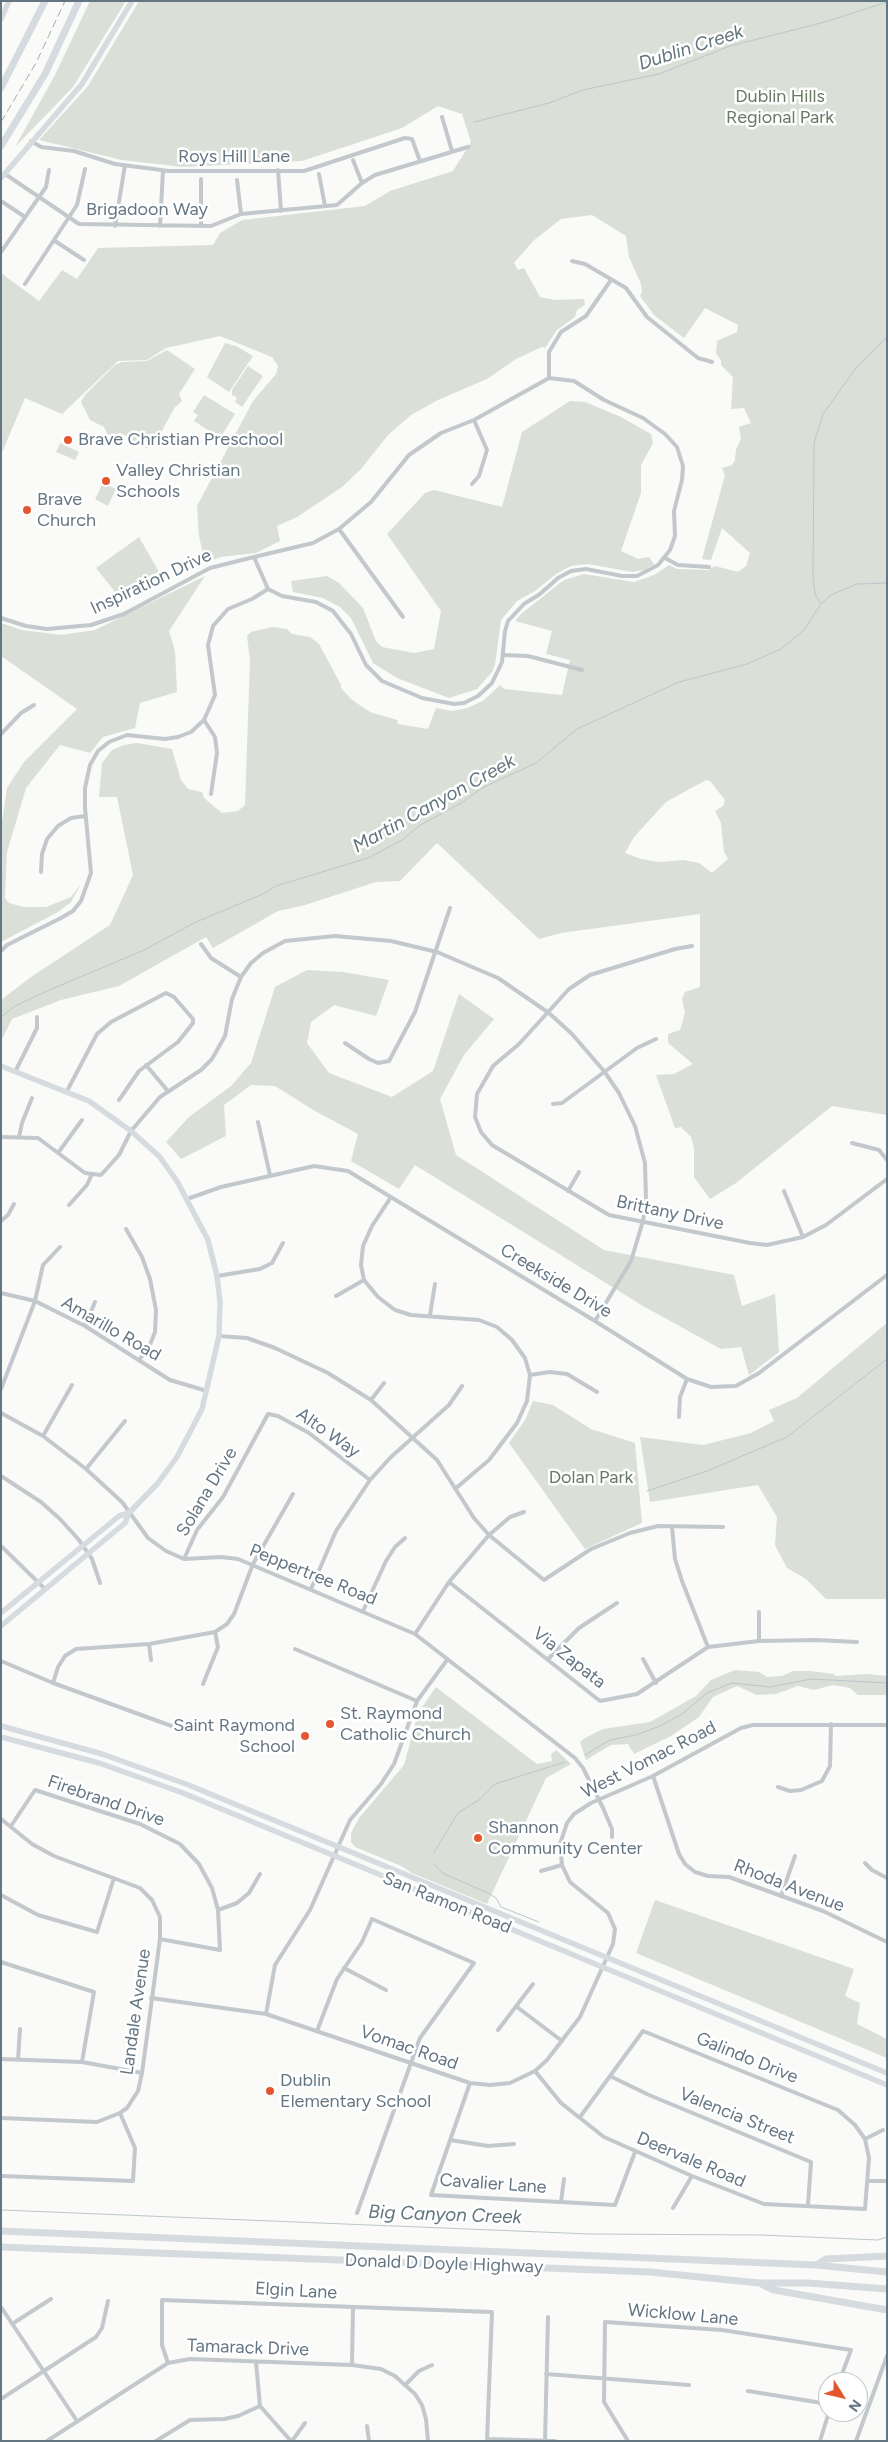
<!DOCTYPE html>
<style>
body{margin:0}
#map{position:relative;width:888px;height:2442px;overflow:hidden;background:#fafaf8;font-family:Figtree,sans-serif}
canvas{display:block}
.frame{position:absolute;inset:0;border:2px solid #657683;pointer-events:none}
.north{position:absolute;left:818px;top:2372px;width:50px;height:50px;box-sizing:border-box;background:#fff;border:1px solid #c1c8cd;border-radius:50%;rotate:126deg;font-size:14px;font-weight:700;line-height:20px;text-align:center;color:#657683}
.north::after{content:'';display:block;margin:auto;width:18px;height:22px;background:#e4572e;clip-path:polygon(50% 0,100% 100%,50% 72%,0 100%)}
</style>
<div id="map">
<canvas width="888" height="2442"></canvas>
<div class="frame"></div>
<div class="north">N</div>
</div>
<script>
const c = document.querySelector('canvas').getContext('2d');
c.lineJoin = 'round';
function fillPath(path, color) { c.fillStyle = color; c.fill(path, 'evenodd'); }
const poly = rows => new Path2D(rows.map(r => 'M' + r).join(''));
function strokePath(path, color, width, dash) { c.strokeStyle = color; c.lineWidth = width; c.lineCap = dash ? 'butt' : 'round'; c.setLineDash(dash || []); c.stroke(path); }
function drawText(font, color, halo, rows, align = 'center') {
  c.font = font + ' Figtree,sans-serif'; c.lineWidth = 5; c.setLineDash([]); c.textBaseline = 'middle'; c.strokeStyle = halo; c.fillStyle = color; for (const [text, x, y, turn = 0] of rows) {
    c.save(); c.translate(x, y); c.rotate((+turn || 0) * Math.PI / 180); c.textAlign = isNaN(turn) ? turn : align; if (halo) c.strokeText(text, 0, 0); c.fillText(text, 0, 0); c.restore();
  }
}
fillPath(poly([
 [90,1,126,1,73,87,15,147,54,77],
 [139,1,887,1,887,1115,832,1106,736,1183,710,1199,694,1177,694,1148,691,1137,681,1127,675,1128,656,1075,674,1074,693,1064,668,1043,668,1034,680,1030,685,1013,682,999,685,992,700,987,700,914,561,933,539,939,437,843,400,881,376,882,305,905,278,911,213,948,206,937,119,986,61,1000,12,1019,1,1041,1,1000,31,977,110,925,133,875,117,797,99,797,102,763,112,750,124,745,137,743,172,749,181,780,188,789,202,792,204,798,222,813,238,811,245,805,250,660,247,636,251,632,272,627,287,629,292,634,310,637,319,644,341,685,341,688,351,699,370,712,397,720,398,724,428,729,436,708,452,711,467,708,483,701,500,685,504,689,562,695,570,660,546,654,552,631,515,621,522,613,564,580,584,574,634,582,654,575,669,565,677,569,708,570,715,566,738,572,746,566,750,553,722,528,711,560,702,559,725,475,722,468,732,465,735,460,736,449,741,439,739,427,751,423,744,408,731,409,733,377,721,365,721,360,716,354,717,341,737,332,738,325,705,308,684,338,654,315,640,296,642,292,641,284,629,257,626,236,592,215,561,219,533,241,514,263,518,270,524,268,540,297,555,300,584,299,585,305,577,310,575,317,557,330,545,348,542,347,516,359,487,379,438,400,411,415,388,435,361,469,342,487,297,517,277,526,280,541,256,553,221,557,205,563,199,536,197,506,253,401,276,374,278,366,272,357,220,336,166,348,147,360,118,361,62,414,25,398,1,455,1,273,39,301,62,270,77,279,98,248,213,245,220,233,242,220,365,206,390,191,453,171,471,142,462,114,438,106,402,128,302,161,183,167,122,160,39,140,88,86],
 [706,780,710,781,725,800,723,806,715,811,721,823,724,852,728,859,712,873,699,863,684,860,658,862,641,859,625,853,634,837,666,802],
 [225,343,236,346,253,356,229,392,207,377],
 [167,350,195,369,179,394,182,401,175,407,153,447,146,448,121,433,112,436,107,434,104,427,90,420,81,402,85,395,115,365,122,362,147,361],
 [248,366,263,376,242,407,235,402,237,398,232,395,232,390],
 [204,395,235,414,220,438,194,421,198,415,193,412],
 [570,401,585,402,621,417,651,434,653,443,641,465,641,493,621,551,638,559,649,557,654,564,644,570,632,572,588,564,571,566,556,574,535,591,517,601,501,620,495,665,492,672,477,689,449,698,397,678,373,663,351,618,340,607,323,598,293,592,291,581,327,576,339,583,363,608,376,641,382,647,414,653,434,649,441,611,387,534,425,493,434,490,502,507,522,432],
 [60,443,79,452,75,460,56,452],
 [103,483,116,489,108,506,95,499],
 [139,537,162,577,120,598,96,568],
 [205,576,169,631,175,651,177,692,140,703,135,728,103,737,90,753,60,745,26,788,7,852,5,898,9,903,24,907,46,907,71,897,81,884,71,902,58,912,1,942,1,829,7,788,24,762,77,709,1,656,1,623,22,630,61,635,95,630],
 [307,970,343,972,389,980,376,1016,334,1005,311,1022,307,1043,329,1073,392,1097,433,1071,459,994,494,1019,464,1055,440,1099,456,1155,604,1250,734,1275,742,1306,775,1294,779,1352,749,1375,741,1347,721,1349,643,1306,415,1165,399,1189,351,1161,358,1134,315,1111,275,1086,251,1085,224,1105,226,1136,181,1159,166,1142,189,1117,231,1086,251,1063,275,987],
 [887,1323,887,1599,826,1599,806,1579,787,1568,775,1545,777,1517,758,1485,650,1502,640,1437,703,1445,751,1433,774,1421,769,1410,797,1398],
 [533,1401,553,1405,591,1429,635,1443,642,1523,585,1549,509,1443,525,1420],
 [735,1670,759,1672,767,1677,782,1676,793,1671,810,1671,834,1674,836,1676,867,1674,887,1676,887,1695,858,1695,850,1688,833,1685,814,1690,798,1686,776,1694,757,1695,737,1686,713,1697,699,1717,671,1736,634,1754,628,1744,611,1745,586,1760,580,1742,585,1738,603,1729,650,1722,696,1696,711,1680],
 [436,1687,537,1764,552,1761,551,1754,556,1750,571,1764,546,1778,487,1904,412,1873,401,1866,355,1847,351,1842,351,1833,359,1818,404,1765,418,1713],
 [655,1900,854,1969,845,1996,860,2003,857,2024,887,2039,887,2058,636,1953]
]), '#dadfd7');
strokePath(poly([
 [474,122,549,103,583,90,659,74,730,46,825,22,887,2],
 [820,603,815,594,813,578,814,443,823,414,856,368,887,337],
 [1,1017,15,1006,45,992,144,950,196,922,263,894,276,886,368,858,402,840,419,826,461,803,482,788,536,763,577,729,679,682,747,664,781,649,804,630,821,604,831,595,857,584,887,583],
 [647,1491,707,1471,787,1437,887,1359],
 [585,1755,610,1740,636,1735,660,1726,682,1714,707,1693,732,1683,770,1687,811,1679,887,1683],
 [433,1854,458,1813,479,1800,495,1784,565,1762],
 [434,1864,442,1873,488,1893,496,1898,501,1907,539,1922],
 [1,2210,590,2234,761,2235,878,2240,887,2237]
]), '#bbc7cb', 1);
strokePath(poly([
 [442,117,452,151],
 [31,141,41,147,74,151,115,164,169,171,304,171,405,138,412,139,420,161],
 [353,160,362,183],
 [278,170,281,211],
 [5,174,79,224,211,226,241,214,337,205,362,183,375,175,468,147],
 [319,174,325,206],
 [201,179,201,226],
 [237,180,241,214],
 [1,201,25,217],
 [115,226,125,165],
 [160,226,163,171],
 [55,241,84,260],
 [1,252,46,187,49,170],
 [572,261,585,264,626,288,647,317,698,358,712,362],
 [25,284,77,205,85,169],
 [549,378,574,381,604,400,643,418,665,434,677,447,683,466,682,480,674,511,675,536,670,550,658,565,637,576,622,576,586,569,571,571,558,578,540,594,524,604,508,621,505,631,502,662,492,683,478,696,464,703,454,704,422,698,382,681,366,665,351,634,333,611,316,602,282,596,268,589,254,557,313,543,339,529,371,502,409,455,441,433,474,420,549,378],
 [549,378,549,352,561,332,586,316,611,280],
 [472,484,479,476,487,450,474,420],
 [339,529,403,617],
 [665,558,678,565,709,567],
 [1,618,26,626,47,629,91,625,124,614,210,568,254,557],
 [503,655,528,656,582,670],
 [204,720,215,737,217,753,211,794],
 [1,734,21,713,34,705],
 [41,872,42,854,47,839,58,826,71,818,85,816],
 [201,944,211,958,241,977],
 [692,946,675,949,590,975,569,989,519,1044,493,1066,477,1094,475,1117,481,1132,492,1145,609,1215,750,1243,767,1245,803,1237,826,1225,887,1179],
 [1,951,7,945,61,918,73,911,81,901,91,873,85,808,85,788,90,765,98,751,109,742,127,735,165,739,178,737,191,732,204,720,215,695,208,645,213,626,228,609,252,599,268,589],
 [345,1043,369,1059,378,1063,389,1061,415,1012,450,908],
 [146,1065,167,1090],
 [15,1072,37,1028,37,1017],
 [67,1091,97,1034,111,1022,166,993,174,997,193,1019,193,1023,178,1042,139,1071,119,1100],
 [553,1104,562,1103,637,1048,656,1039],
 [258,1122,270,1175],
 [1,1137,38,1138,85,1173,101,1175,119,1155,131,1131,160,1097,201,1070,212,1059,225,1036,232,999,241,977,251,963,263,953,285,941,335,936,391,941,437,952,498,978,549,1013,572,1034,604,1071,619,1093,635,1126,645,1163,646,1200,643,1221,631,1261,595,1321],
 [19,1137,22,1123,32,1098],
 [852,1143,879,1150,887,1160],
 [58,1153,82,1120],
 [568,1191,579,1172],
 [784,1191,803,1237],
 [391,1197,372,1226,363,1246,361,1265,364,1280,378,1297,395,1310,411,1315,479,1320,497,1327,512,1340,525,1358,530,1375,527,1401,517,1423,489,1460,455,1489],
 [187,1199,221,1187,314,1166,348,1171,595,1321,687,1379,711,1387,736,1386,759,1373,887,1275],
 [69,1205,87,1185,92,1174],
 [1,1221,8,1215,14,1204],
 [126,1229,142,1257,150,1279,156,1310,155,1332,149,1347,139,1360],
 [217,1276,260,1269,272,1263,283,1243],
 [1,1293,35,1301,85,1326,170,1380,207,1391],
 [336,1296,364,1280],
 [430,1315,435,1284],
 [85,1326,95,1302],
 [219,1336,247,1338,275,1348,328,1373,371,1400,437,1460,474,1518,489,1535,544,1580,591,1549,630,1533,658,1526,723,1527],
 [530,1375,550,1372,567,1374,597,1392],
 [1,1389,35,1301,43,1265,60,1247],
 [371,1400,384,1383],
 [1,1413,43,1436,86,1469,122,1502,148,1538,166,1551,184,1559,221,1557,238,1559,415,1634,575,1758,583,1768,603,1808,612,1829,612,1837],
 [268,1414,278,1416,309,1433,370,1480],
 [679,1417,680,1397,687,1379],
 [43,1436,72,1385],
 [86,1469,125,1421],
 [1,1476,41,1502,60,1519,79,1540,92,1559,100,1583],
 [672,1527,675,1559,682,1581,708,1647],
 [1,1546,45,1589],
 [184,1559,197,1530,223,1497,268,1414],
 [449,1582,600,1701,637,1694,708,1647,759,1641,816,1640,857,1642],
 [311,1589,336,1531,370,1480,391,1457,449,1405,462,1386],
 [363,1611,386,1561,395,1547,405,1538],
 [759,1612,759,1641],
 [415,1634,449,1582,489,1535,510,1517,524,1512],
 [149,1644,151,1660],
 [295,1649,417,1701],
 [548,1659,579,1628,617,1603],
 [643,1659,656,1683],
 [1,1661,53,1683,58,1667,65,1656,76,1649,149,1644,215,1632,227,1624,234,1614,253,1564,293,1494],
 [53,1683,180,1729],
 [203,1684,218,1647,215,1632],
 [653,1776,679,1854,685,1864,695,1872,708,1876,729,1877,823,1911,887,1942],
 [778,1787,790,1791,801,1790,822,1781,830,1766,831,1724],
 [1,1819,32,1844,54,1856,140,1888,152,1900,160,1917,160,1939,142,2073,138,2091,127,2108,120,2113,97,2122,1,2118],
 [11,1826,35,1790,140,1824,180,1844,199,1864,212,1888,218,1910,220,1950,160,1939],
 [865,1863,872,1870,887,1878],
 [541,1871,562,1865],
 [1,1895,38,1915,97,1932,114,1878],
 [781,1896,795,1856],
 [218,1910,237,1903,249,1893,260,1874],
 [1,1962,94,1992,82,2062],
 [344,1968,386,1990],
 [151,1998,266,2014,470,2083,490,2085,510,2083,535,2071,547,2060,580,2017,613,1944,615,1929,608,1913,570,1882,562,1865,560,1844,567,1823,574,1814,591,1803,653,1776,741,1728,753,1725,887,1725],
 [517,2007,562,2041],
 [266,2014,275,1965,310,1910,350,1820,381,1784,394,1764,417,1701,447,1660],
 [498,2030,533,1984],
 [317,2031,337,1979,362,1942,372,1919,474,1963,420,2038,357,2213],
 [1,2059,82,2062,142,2073],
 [18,2060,20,2029],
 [535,2071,561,2103,604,2137,692,2176,764,2204,865,2209,869,2158,865,2139,855,2125,838,2110,643,2031,580,2117],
 [612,2077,649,2095,811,2162,808,2205],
 [470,2083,431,2195,615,2205,635,2152],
 [865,2139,883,2130],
 [450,2140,488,2146,514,2144],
 [1,2176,133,2181,135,2148,120,2113],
 [867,2181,887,2181],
 [561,2202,564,2179],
 [673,2208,692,2176],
 [1,2307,77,2421],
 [12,2324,51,2299],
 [256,2362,260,2406,291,2441],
 [168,2363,162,2345,162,2300,492,2312,487,2441],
 [352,2365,353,2308],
 [546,2374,689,2385],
 [406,2384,419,2371,432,2365],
 [748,2391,828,2404],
 [1,2399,96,2337,102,2328,108,2301],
 [367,2426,369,2441],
 [487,2439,555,2441],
 [47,2441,168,2363,190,2359,352,2365,381,2369,395,2376,415,2394,422,2405,426,2419,428,2441],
 [156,2441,190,2420,224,2419,238,2416,260,2406],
 [292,2441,305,2423],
 [545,2441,548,2317],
 [628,2441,604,2402,605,2322,722,2330,851,2350,839,2382],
 [820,2441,829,2412],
 [856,2441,887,2356]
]), '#c3c8cc', 4);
strokePath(poly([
 [1,19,9,1],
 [1,178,82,84,132,1],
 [1,1066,89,1101,131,1131,159,1156,177,1181,208,1240,217,1276,220,1302,219,1336,202,1409,177,1457,158,1483,129,1513,125,1523,1,1626],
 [1,1613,119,1516,129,1513],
 [1,1726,102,1754,186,1784,887,2073],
 [1,1737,99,1763,183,1793,887,2085]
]), '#d6dbdf', 5.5);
strokePath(poly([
 [1,88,45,1],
 [1,146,45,74,79,1],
 [1,2231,816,2265,887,2272],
 [1,2247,650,2272,759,2283,808,2283,887,2289],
 [816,2265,826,2259,887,2256],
 [763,2285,774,2290,887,2310]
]), '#d6dbdf', 7);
strokePath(poly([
 [1,122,36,63,65,1]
]), '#a2aab0', 1, [8, 4]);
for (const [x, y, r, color] of [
 [68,440,5,"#e4572e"],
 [106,481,5,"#e4572e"],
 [27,510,5,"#e4572e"],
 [330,1724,5,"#e4572e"],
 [305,1736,5,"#e4572e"],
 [478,1838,5,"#e4572e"],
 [270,2091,5,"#e4572e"]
]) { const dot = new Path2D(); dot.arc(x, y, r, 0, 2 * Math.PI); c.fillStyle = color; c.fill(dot); strokePath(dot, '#fff', 2); }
drawText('18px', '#687a64', '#fff', [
 ["Dublin Hills",780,97],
 ["Regional Park",780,118],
 ["Dolan Park",591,1478]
]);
drawText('18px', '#657683', '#fff', [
 ["Roys Hill Lane",234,157],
 ["Brigadoon Way",147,210],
 ["Inspiration Drive",151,582,-25],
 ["Brittany Drive",670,1213,12],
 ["Creekside Drive",556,1281,31],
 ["Amarillo Road",111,1329,30],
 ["Alto Way",328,1433,35],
 ["Solana Drive",207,1492,-59],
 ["Peppertree Road",313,1575,22],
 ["Via Zapata",569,1658,38],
 ["West Vomac Road",649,1760,-27],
 ["Firebrand Drive",106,1801,19],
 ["Rhoda Avenue",789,1886,21],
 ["San Ramon Road",447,1903,22],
 ["Landale Avenue",136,2012,-82],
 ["Vomac Road",409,2048,19],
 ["Galindo Drive",747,2058,22],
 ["Valencia Street",737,2116,22],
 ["Deervale Road",691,2160,23],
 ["Cavalier Lane",493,2184,4],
 ["Donald D Doyle Highway",444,2264,2],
 ["Elgin Lane",296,2291,3],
 ["Wicklow Lane",683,2315,5],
 ["Tamarack Drive",248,2348,2]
]);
drawText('18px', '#657683', '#fff', [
 ["Brave Christian Preschool",78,440],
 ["Valley Christian",116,471],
 ["Schools",116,492],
 ["Brave",37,500],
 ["Church",37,521],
 ["St. Raymond",340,1714],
 ["Catholic Church",340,1735],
 ["Saint Raymond",295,1726,"right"],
 ["School",295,1747,"right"],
 ["Shannon",488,1828],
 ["Community Center",488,1849],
 ["Dublin",280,2081],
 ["Elementary School",280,2102]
], 'left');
drawText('italic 19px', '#60757c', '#fff', [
 ["Dublin Creek",691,48,-18],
 ["Martin Canyon Creek",434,804,-29],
 ["Big Canyon Creek",445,2215,2]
]);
</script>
